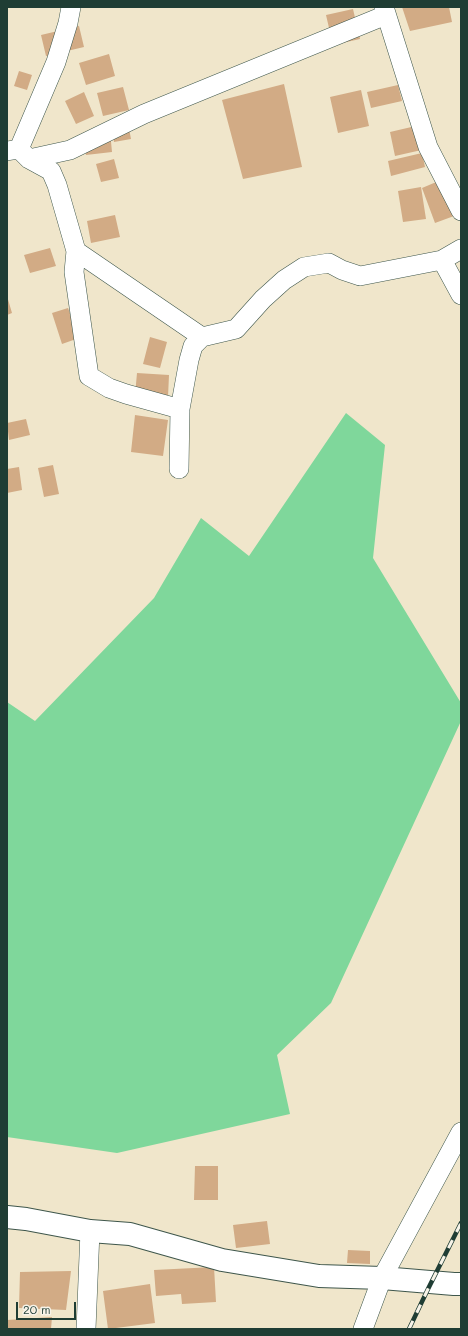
<!DOCTYPE html>
<style>
body{margin:0}
#map{position:relative;width:468px;height:1336px;overflow:hidden;background:#f0e6cb;font-family:Mali,sans-serif}
canvas{display:block}
.frame{position:absolute;inset:0;border:8px solid #1f3d34;pointer-events:none}
.scale{position:absolute;left:16px;top:1302px;width:60px;height:18px;box-sizing:border-box;border:2px solid #1f3d34;border-top:0;padding-left:5px;font-size:12px;line-height:14px;white-space:nowrap;color:#1f3d34;-webkit-text-stroke:3px #f7f3e8;paint-order:stroke}
</style>
<div id="map">
<canvas width="468" height="1336"></canvas>
<div class="frame"></div>
<div class="scale">20 m</div>
</div>
<script>
const c = document.querySelector('canvas').getContext('2d');
c.lineJoin = 'round';
function fillPath(path, color) { c.fillStyle = color; c.fill(path, 'evenodd'); }
const poly = rows => new Path2D(rows.map(r => 'M' + r).join(''));
function strokePath(path, color, width, dash) { c.strokeStyle = color; c.lineWidth = width; c.lineCap = dash ? 'butt' : 'round'; c.setLineDash(dash || []); c.stroke(path); }
fillPath(poly([
 [346,413,385,445,373,558,461,703,461,721,331,1003,277,1055,290,1114,117,1153,7,1137,7,702,35,721,154,598,201,518,249,556]
]), '#7fd79b');
fillPath(poly([
 [402,7,449,7,452,22,410,31],
 [353,9,360,39,333,45,326,15],
 [79,26,84,47,46,56,41,35],
 [109,54,115,76,86,85,79,63],
 [19,71,32,75,27,90,14,86],
 [284,84,302,167,243,179,222,100],
 [398,85,402,101,371,108,367,92],
 [123,87,129,110,103,116,97,93],
 [361,90,369,126,338,133,330,97],
 [84,92,94,116,76,124,65,101],
 [127,118,131,139,114,142,110,121],
 [420,125,426,149,395,156,390,132],
 [110,131,112,152,86,155,83,133],
 [422,153,425,167,391,176,388,161],
 [114,159,119,178,101,182,96,164],
 [441,180,454,216,435,223,422,188],
 [421,187,426,219,403,222,398,191],
 [115,215,120,237,91,243,87,221],
 [50,248,56,266,30,273,24,255],
 [7,296,12,313,7,315],
 [68,308,79,338,62,344,52,313],
 [150,337,167,342,160,368,143,364],
 [137,373,169,375,168,397,135,395],
 [135,415,168,420,163,456,131,452],
 [26,419,30,435,9,440,7,423],
 [53,465,59,494,44,497,38,468],
 [19,467,22,490,7,493,7,469],
 [195,1166,218,1166,218,1200,194,1200],
 [267,1221,270,1244,236,1248,233,1225],
 [348,1250,370,1251,370,1264,347,1263],
 [214,1267,216,1302,182,1304,181,1294,156,1296,154,1270],
 [71,1271,66,1310,19,1308,20,1272],
 [150,1284,155,1323,108,1329,103,1291],
 [52,1317,51,1329,7,1329,7,1320]
]), '#d2ab85');
const minor = poly([
 [384,7,428,147,461,211],
 [19,149,56,62,68,23,71,7],
 [7,151,19,149,29,159,51,171,57,185,76,251,74,272,89,376,109,388,126,394,180,409],
 [29,159,70,150,144,114,386,15],
 [76,251,202,337],
 [442,260,461,295],
 [179,469,180,409,189,360,193,346,202,337,236,329,263,299,284,280,304,267,329,263,342,270,360,276,442,260,461,249],
 [86,1329,90,1231],
 [363,1329,382,1278,461,1132]
]);
const tertiary = poly([
 [7,1217,26,1219,90,1231,130,1234,222,1260,319,1276,382,1278,454,1284,461,1284]
]);
strokePath(minor, '#3e564b', 20);
strokePath(tertiary, '#3e564b', 24);
strokePath(minor, '#fff', 19);
strokePath(tertiary, '#fff', 22);
const rail = poly([
 [409,1329,428,1289,461,1223]
]);
strokePath(rail, '#1f3d34', 4.5);
strokePath(rail, '#f7f3e8', 3, [9]);
</script>
